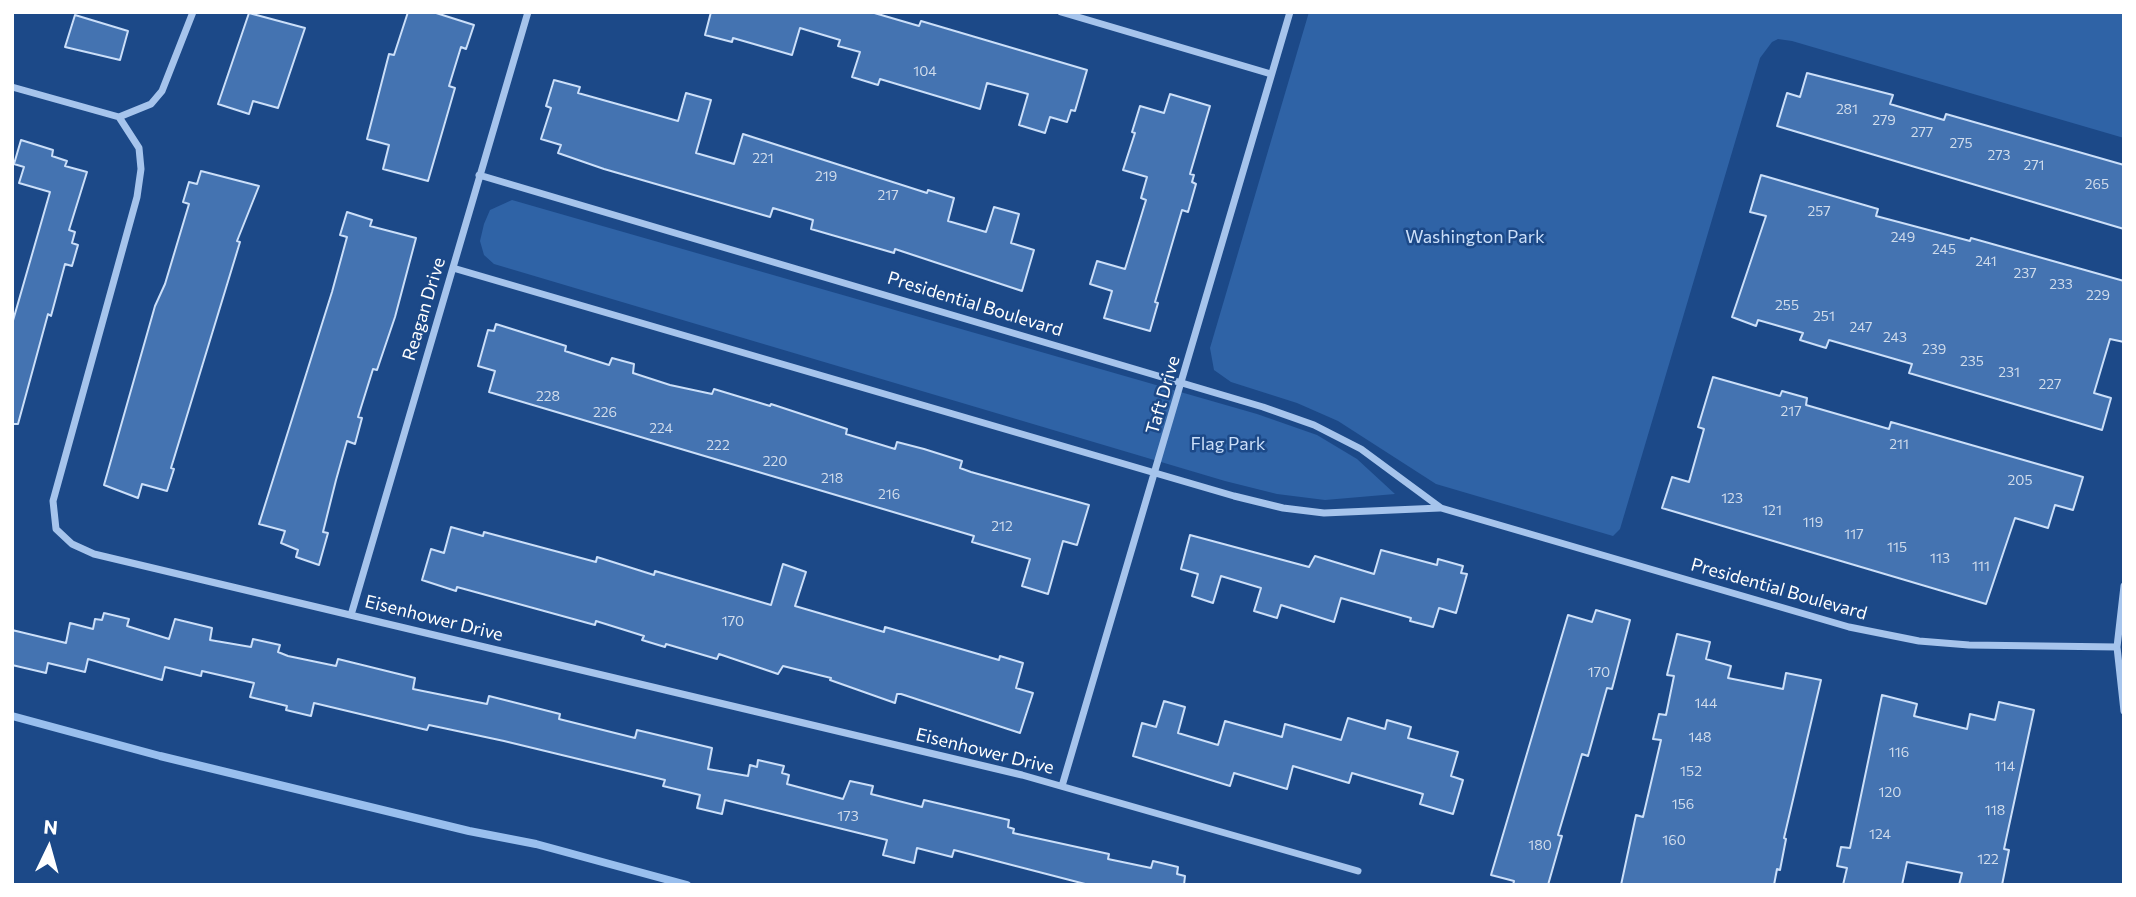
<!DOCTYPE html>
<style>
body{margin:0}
#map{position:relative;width:2136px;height:897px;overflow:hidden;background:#1c4988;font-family:Commissioner,sans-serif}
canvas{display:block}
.frame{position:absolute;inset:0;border:14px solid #fff;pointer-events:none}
.north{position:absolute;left:14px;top:813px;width:70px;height:70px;-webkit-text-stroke:5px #1c4988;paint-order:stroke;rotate:5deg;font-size:19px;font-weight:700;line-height:28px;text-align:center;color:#fff}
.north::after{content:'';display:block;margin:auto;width:24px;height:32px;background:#fff;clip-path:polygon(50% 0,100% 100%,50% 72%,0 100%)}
</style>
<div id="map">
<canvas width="2136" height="897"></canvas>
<div class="frame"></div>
<div class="north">N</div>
</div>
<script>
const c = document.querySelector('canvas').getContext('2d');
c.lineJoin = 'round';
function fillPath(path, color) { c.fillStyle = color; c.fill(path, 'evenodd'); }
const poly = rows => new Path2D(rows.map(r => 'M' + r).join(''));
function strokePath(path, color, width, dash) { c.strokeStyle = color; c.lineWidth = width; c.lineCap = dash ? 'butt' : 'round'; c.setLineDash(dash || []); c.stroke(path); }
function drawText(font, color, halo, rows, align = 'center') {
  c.font = font + ' Commissioner,sans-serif'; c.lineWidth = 5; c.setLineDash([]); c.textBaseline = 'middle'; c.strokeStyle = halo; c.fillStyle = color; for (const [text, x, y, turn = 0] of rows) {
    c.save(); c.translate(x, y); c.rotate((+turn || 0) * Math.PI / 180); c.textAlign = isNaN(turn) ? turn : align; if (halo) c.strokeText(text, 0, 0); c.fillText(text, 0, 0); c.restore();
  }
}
fillPath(poly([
 [1309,12,2124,12,2124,138,1792,41,1778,39,1772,42,1760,58,1620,529,1613,536,1436,484,1338,421,1297,403,1231,382,1214,370,1210,348],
 [512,200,1257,414,1317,435,1357,459,1395,494,1325,500,1277,494,1225,481,494,264,484,255,480,241,484,224,490,210]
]), '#2f63a6');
strokePath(poly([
 [12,716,160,756,469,831,536,844,687,885]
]), '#99bfee', 8);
const building = poly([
 [408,12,433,12,474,25,466,49,461,47,449,86,455,88,428,181,383,169,389,145,367,139,389,54,394,55,408,12],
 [711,12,871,12,919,26,921,21,1087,70,1075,111,1071,110,1067,122,1050,117,1045,133,1019,125,1028,94,987,83,980,109,880,79,878,85,852,77,860,52,838,46,840,40,800,28,792,55,733,38,732,42,705,35,711,12],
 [249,13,305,28,278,108,253,101,249,114,218,104,249,13],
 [75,15,128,31,120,60,65,47,75,15],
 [1807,73,1893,95,1890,104,1944,120,1946,114,2124,165,2124,229,1777,126,1787,93,1800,97,1807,73],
 [554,80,580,87,578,93,678,121,686,93,711,100,696,153,734,164,743,134,927,193,928,190,954,198,948,221,986,232,994,207,1019,214,1011,243,1034,250,1022,291,895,249,894,253,811,229,813,220,773,208,770,217,604,169,558,153,561,145,541,139,551,108,546,106,554,80],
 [1170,94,1210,106,1190,174,1194,175,1192,182,1196,184,1188,212,1182,210,1155,302,1158,303,1150,331,1104,318,1112,291,1090,284,1097,261,1125,269,1146,200,1141,198,1147,177,1123,170,1135,133,1132,132,1140,106,1164,113,1170,94],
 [21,140,53,150,52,156,67,161,65,166,87,172,69,230,75,232,72,243,78,245,72,266,65,264,51,316,48,314,18,424,12,424,12,324,50,192,19,183,24,167,14,164,21,140],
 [201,171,259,186,237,241,240,242,171,468,174,469,167,491,142,484,138,498,104,485,155,306,165,284,189,204,183,202,189,182,197,184,201,171],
 [1761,175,1878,209,1876,216,1970,241,1971,238,2124,281,2124,342,2110,339,2094,393,2111,398,2102,430,1909,373,1912,364,1829,340,1826,348,1800,340,1803,333,1758,320,1756,326,1732,317,1766,216,1750,212,1761,175],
 [347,212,372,220,370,226,416,238,395,317,377,370,373,369,358,417,362,418,355,444,347,441,336,480,323,532,328,533,319,565,296,557,298,550,281,543,285,531,259,524,332,292,347,237,340,235,347,212],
 [496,324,566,346,565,351,609,365,612,358,634,364,633,373,670,385,712,394,714,389,770,406,771,404,847,429,846,434,895,449,897,442,924,449,962,461,960,468,971,472,1089,505,1077,545,1063,541,1048,594,1022,586,1030,559,972,542,974,536,489,392,495,371,478,366,488,330,494,331,496,324],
 [1713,377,1780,396,1782,391,1807,398,1806,405,1889,429,1891,422,2083,477,2073,510,2055,505,2048,528,2015,518,1986,604,1662,508,1672,477,1689,482,1704,429,1698,427,1713,377],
 [451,527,483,536,484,532,596,562,597,557,654,575,655,571,771,605,783,564,806,572,795,606,884,632,885,627,999,660,1000,656,1023,663,1016,688,1033,693,1020,733,901,694,897,694,895,703,830,680,831,678,783,666,778,674,719,654,717,659,666,644,665,647,642,640,644,636,596,621,595,625,457,587,456,591,422,580,431,549,444,553,451,527],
 [1190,535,1309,567,1315,556,1374,574,1381,550,1437,565,1438,559,1463,566,1461,573,1467,574,1456,613,1439,608,1433,627,1410,621,1411,618,1341,598,1334,622,1281,605,1277,618,1254,611,1261,588,1221,576,1213,603,1192,596,1198,574,1181,569,1190,535],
 [1596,610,1630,620,1612,689,1607,688,1588,756,1582,754,1558,835,1562,836,1548,885,1513,885,1514,881,1491,875,1568,615,1592,622,1596,610],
 [104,613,129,619,127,626,169,639,175,619,212,628,210,640,251,647,253,639,280,645,278,652,288,656,336,666,338,659,415,678,413,689,487,704,489,696,560,714,559,719,635,738,637,730,712,748,708,769,748,776,750,765,757,767,758,760,784,766,782,773,789,775,787,784,843,799,850,781,873,786,871,794,922,807,924,800,1009,820,1008,827,1014,829,1013,833,1109,854,1108,859,1151,868,1153,861,1178,867,1177,874,1185,876,1184,885,1089,885,954,850,952,857,917,848,914,863,883,855,887,840,725,800,722,814,697,808,700,795,663,786,665,780,504,741,429,725,427,730,314,703,311,716,286,710,287,706,250,697,254,683,202,671,201,676,165,667,162,680,88,659,85,672,48,663,46,673,12,665,12,630,66,643,70,623,93,629,95,619,102,620,104,613],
 [1677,634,1710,642,1706,659,1731,666,1728,678,1783,689,1786,673,1821,680,1784,838,1786,839,1780,870,1777,869,1774,885,1621,885,1636,815,1643,817,1661,740,1653,739,1659,714,1666,715,1674,676,1667,675,1677,634],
 [1882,695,1917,704,1914,716,1967,729,1970,714,1995,720,1999,702,2034,710,2004,849,2009,850,2002,885,1959,885,1962,873,1907,862,1902,885,1843,885,1847,868,1837,866,1841,847,1850,848,1882,695],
 [1164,701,1185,707,1178,733,1218,745,1225,721,1282,737,1285,724,1341,740,1348,718,1385,729,1387,720,1411,727,1408,738,1458,752,1451,776,1463,780,1453,814,1420,804,1423,794,1352,773,1349,783,1293,766,1287,789,1234,773,1230,786,1133,756,1142,723,1156,727,1164,701]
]);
fillPath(building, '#4473b1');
strokePath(building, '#cbdff9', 2);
strokePath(poly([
 [193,12,162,91,151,104,119,117,139,148,141,169,137,197,53,501,56,529,72,544,94,554,1022,775,1358,871],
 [1061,12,1271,74],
 [12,87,119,117],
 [479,175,1263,407,1314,425,1361,449,1441,508,1849,627,1919,641,1969,645,2117,647],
 [453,268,1234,496,1283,508,1324,513,1440,508],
 [2124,586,2117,647,2124,711],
 [351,615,528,12],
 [1062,786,1290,12]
]), '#a6c4ec', 7);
drawText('14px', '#d0dcec', null, [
 ["104",925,71],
 ["281",1847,109],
 ["279",1884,120],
 ["277",1922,132],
 ["275",1961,143],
 ["273",1999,155],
 ["221",763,158],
 ["271",2034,165],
 ["219",826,176],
 ["265",2097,184],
 ["217",888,195],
 ["257",1819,211],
 ["249",1903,237],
 ["245",1944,249],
 ["241",1986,261],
 ["237",2025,273],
 ["233",2061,284],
 ["229",2098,295],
 ["255",1787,305],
 ["251",1824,316],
 ["247",1861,327],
 ["243",1895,337],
 ["239",1934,349],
 ["235",1972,361],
 ["231",2009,372],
 ["227",2050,384],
 ["228",548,396],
 ["217",1791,411],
 ["226",605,412],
 ["224",661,428],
 ["211",1899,444],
 ["222",718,445],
 ["220",775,461],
 ["218",832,478],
 ["205",2020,480],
 ["216",889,494],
 ["123",1732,498],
 ["121",1772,510],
 ["119",1813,522],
 ["212",1002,526],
 ["117",1854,534],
 ["115",1897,547],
 ["113",1940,558],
 ["111",1981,566],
 ["170",733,621],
 ["170",1599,672],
 ["144",1706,703],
 ["148",1700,737],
 ["116",1899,752],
 ["114",2005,766],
 ["152",1691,771],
 ["120",1890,792],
 ["156",1683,804],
 ["118",1995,810],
 ["173",848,816],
 ["124",1880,834],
 ["160",1674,840],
 ["180",1540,845],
 ["122",1988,859]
]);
drawText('18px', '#cbdff9', '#1c4988', [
 ["Washington Park",1475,237],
 ["Flag Park",1228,444]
]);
drawText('18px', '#fff', '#1c4988', [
 ["Presidential Boulevard",975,304,17],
 ["Reagan Drive",424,309,-73],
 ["Taft Drive",1163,395,-74],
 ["Presidential Boulevard",1779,589,16],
 ["Eisenhower Drive",434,618,14],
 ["Eisenhower Drive",985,751,14]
]);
</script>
